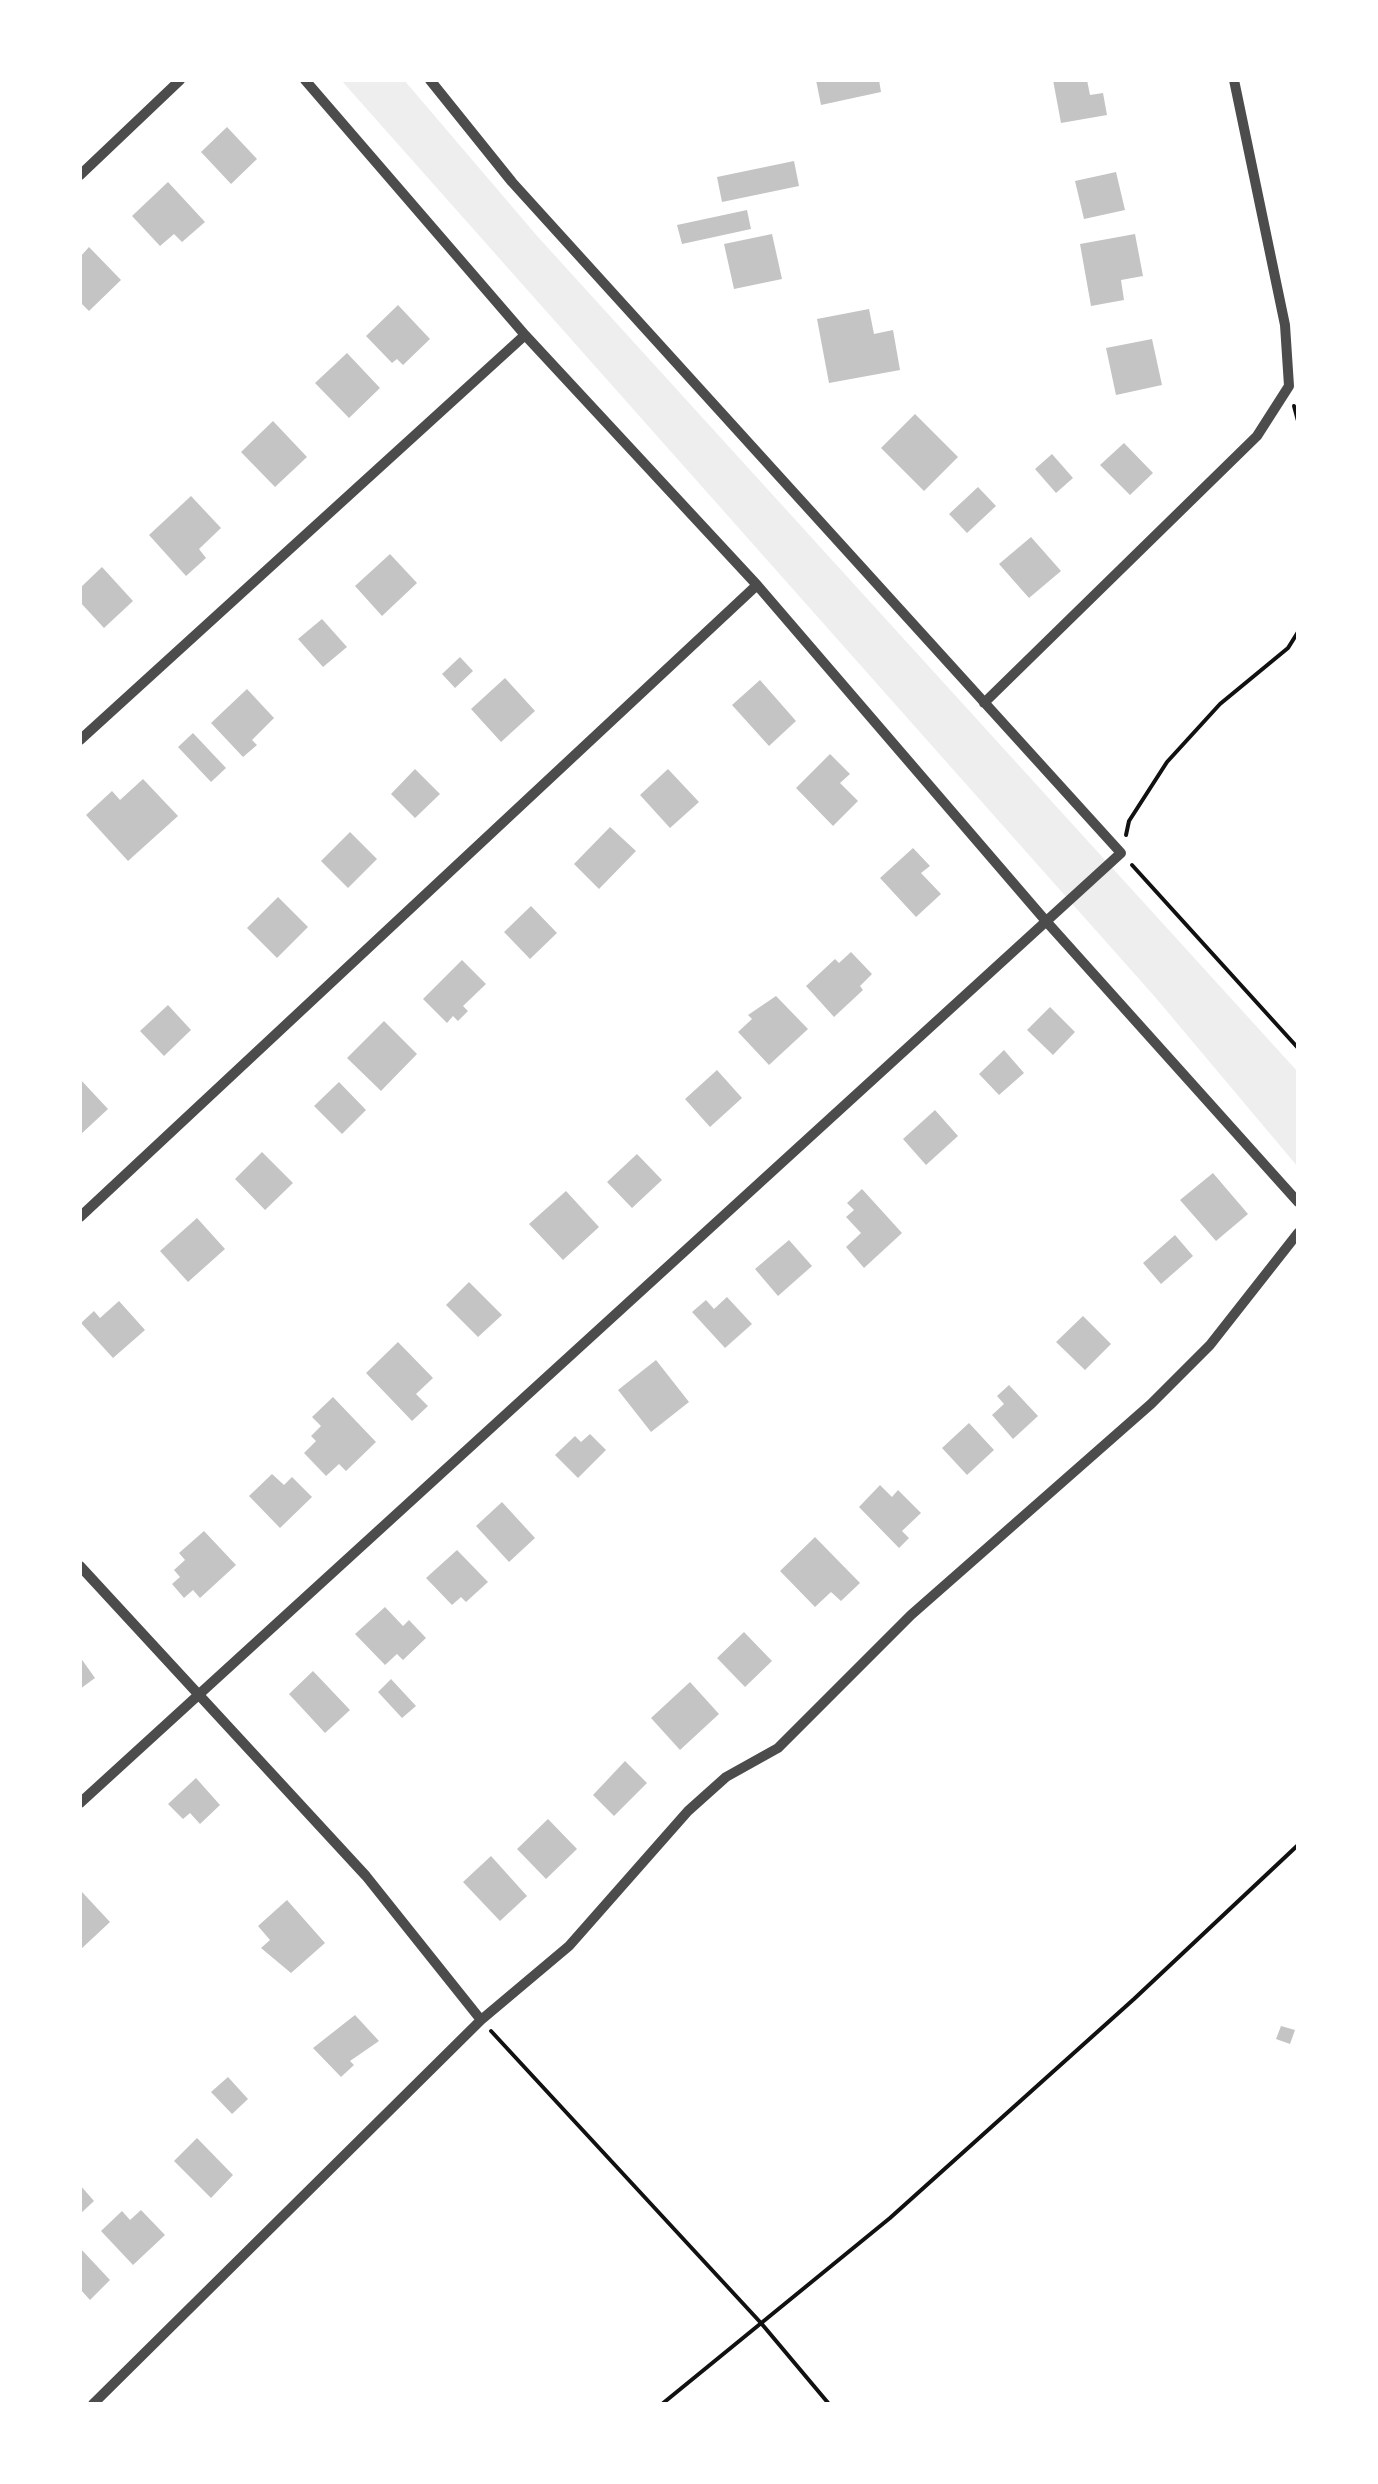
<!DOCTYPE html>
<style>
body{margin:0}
#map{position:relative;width:1378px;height:2484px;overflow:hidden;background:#fff;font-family:Commissioner,sans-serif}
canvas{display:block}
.frame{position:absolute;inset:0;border:82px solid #fff;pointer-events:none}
</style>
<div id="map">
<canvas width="1378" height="2484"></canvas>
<div class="frame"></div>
</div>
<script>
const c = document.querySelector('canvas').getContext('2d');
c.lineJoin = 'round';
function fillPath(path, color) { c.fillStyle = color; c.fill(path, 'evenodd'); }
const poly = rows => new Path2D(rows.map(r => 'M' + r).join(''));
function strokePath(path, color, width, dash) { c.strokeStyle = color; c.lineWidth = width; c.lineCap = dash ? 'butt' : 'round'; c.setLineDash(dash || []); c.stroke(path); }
fillPath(poly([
 [341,80,404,80,538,237,1298,1072,1298,1167,1155,997]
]), '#eee');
fillPath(poly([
 [816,80,879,80,881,92,821,105],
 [1053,80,1087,80,1090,95,1103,93,1107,115,1061,123],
 [227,127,257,159,231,184,201,152],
 [794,161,799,186,722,202,717,177],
 [1116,172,1125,210,1084,219,1075,181],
 [168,182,205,222,182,242,174,234,160,246,132,216],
 [747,210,751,229,682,244,677,225],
 [772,234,782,279,734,289,724,244],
 [1135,234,1143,276,1121,280,1124,300,1091,306,1080,244],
 [89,247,121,280,89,311,80,302,80,257],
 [398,305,430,339,403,365,397,359,392,363,366,336],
 [869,309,874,334,893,330,900,370,829,383,817,319],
 [1152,339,1162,385,1116,395,1106,348],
 [347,353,380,388,349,418,315,383],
 [915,414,958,457,924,491,881,448],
 [273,421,307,457,275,487,241,452],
 [1124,443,1153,473,1130,495,1100,465],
 [1052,454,1073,478,1056,493,1035,469],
 [978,487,996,506,967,533,949,514],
 [191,496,221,528,199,549,206,558,186,576,149,535],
 [1031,537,1061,571,1029,598,999,564],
 [390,554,417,583,382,616,355,586],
 [102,567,133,601,104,628,80,602,80,588],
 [322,619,347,647,323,667,298,639],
 [460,657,473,671,455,688,442,674],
 [505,678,535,711,501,742,471,709],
 [760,680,796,721,769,746,732,705],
 [247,689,274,718,252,740,257,745,243,757,211,723],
 [193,733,226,768,211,782,178,747],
 [830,754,850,774,840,783,858,801,833,826,796,788],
 [415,769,440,794,415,818,391,794],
 [668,769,699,802,670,828,640,795],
 [143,779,178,816,128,861,86,815,112,791,120,800],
 [610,827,636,851,599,889,574,864],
 [350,832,377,859,348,888,321,861],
 [913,848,930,866,921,873,941,894,916,917,880,878],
 [278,897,308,927,277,958,247,928],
 [531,906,557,933,530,959,504,932],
 [851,952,872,974,860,986,863,990,834,1017,806,986,835,959,839,963],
 [462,960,486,984,463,1006,468,1011,458,1021,453,1016,447,1023,423,999],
 [776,996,808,1029,769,1065,738,1032,752,1019,748,1015],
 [168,1005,191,1030,164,1056,140,1031],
 [1050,1007,1075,1032,1053,1055,1027,1030],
 [384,1021,417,1054,381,1091,347,1058],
 [1004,1050,1024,1073,999,1095,979,1074],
 [717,1070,742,1098,710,1127,685,1099],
 [80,1079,108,1109,80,1135],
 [339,1082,366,1110,342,1134,314,1106],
 [935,1110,958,1136,926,1165,903,1139],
 [262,1152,293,1183,265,1210,235,1179],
 [637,1154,662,1180,632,1208,607,1182],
 [1213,1173,1248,1214,1216,1241,1180,1200],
 [862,1189,902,1233,864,1268,846,1247,861,1233,846,1217,854,1210,847,1203],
 [566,1191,599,1227,563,1260,529,1224],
 [197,1218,225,1249,188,1282,160,1251],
 [1175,1235,1193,1256,1161,1284,1143,1263],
 [789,1240,812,1266,778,1296,755,1269],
 [469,1282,502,1315,478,1337,446,1305],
 [727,1297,752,1324,725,1348,692,1312,706,1300,714,1309],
 [119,1301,145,1330,113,1358,81,1323,94,1311,100,1318],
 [1083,1316,1111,1344,1085,1370,1056,1342],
 [398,1342,433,1378,416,1394,428,1406,412,1421,366,1373],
 [656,1360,689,1402,651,1432,618,1390],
 [1009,1385,1038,1416,1013,1439,992,1415,1004,1404,997,1396],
 [333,1397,376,1442,346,1471,339,1464,326,1476,304,1453,316,1441,311,1436,321,1426,312,1417],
 [969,1423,994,1450,967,1475,942,1448],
 [590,1434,606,1450,578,1478,555,1455,575,1436,581,1442],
 [272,1474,284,1485,292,1477,312,1497,280,1528,249,1496],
 [880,1485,892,1497,898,1490,921,1513,902,1531,909,1538,899,1548,859,1507],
 [502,1502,535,1538,509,1562,476,1526],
 [204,1531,236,1565,200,1598,193,1590,184,1598,172,1584,180,1577,174,1570,185,1560,179,1553],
 [815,1537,860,1583,841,1601,831,1592,815,1607,780,1571],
 [457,1550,488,1582,466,1602,461,1597,452,1605,426,1578],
 [385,1607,403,1626,409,1620,426,1638,403,1660,397,1654,385,1665,355,1634],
 [744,1632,772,1661,745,1687,717,1658],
 [80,1657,95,1678,80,1689],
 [313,1671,350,1710,325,1733,289,1694],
 [391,1679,416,1706,402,1718,378,1692],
 [690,1682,719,1714,680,1750,651,1718],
 [625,1761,647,1783,614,1816,593,1795],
 [196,1778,220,1805,200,1824,190,1813,183,1819,168,1804],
 [548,1819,577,1849,546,1879,517,1849],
 [491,1856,527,1896,500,1921,463,1882],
 [82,1892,110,1922,80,1950,80,1894],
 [287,1900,325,1943,291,1973,261,1948,270,1940,258,1926],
 [355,2015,379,2041,350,2061,354,2065,341,2077,313,2048],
 [1281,2026,1295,2030,1290,2044,1276,2039],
 [228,2077,248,2099,232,2114,211,2092],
 [197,2138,233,2175,211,2198,174,2161],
 [80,2185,94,2201,80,2214],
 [141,2210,165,2235,133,2265,101,2231,122,2211,130,2220],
 [80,2248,110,2280,90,2300,80,2289]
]), '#c4c4c4');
strokePath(poly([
 [1294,406,1298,421],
 [1126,835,1129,821,1167,762,1220,704,1288,648,1298,632],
 [1132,865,1298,1048],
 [491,2031,761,2323,829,2404],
 [662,2404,890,2218,1134,1999,1298,1845]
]), '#111', 4);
strokePath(poly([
 [305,80,525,335,757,585,1045,920,1298,1202],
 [1234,80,1285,325,1289,386],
 [80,175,180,80],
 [984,703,1257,436,1289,386],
 [80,740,525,335],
 [80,1217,757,585],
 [80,1566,366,1876,481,2020],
 [80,1803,1121,853,512,182,430,80],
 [93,2404,481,2020,569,1946,688,1811,726,1777,778,1748,911,1615,1151,1404,1210,1345,1298,1233]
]), '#4c4c4c', 10);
</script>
